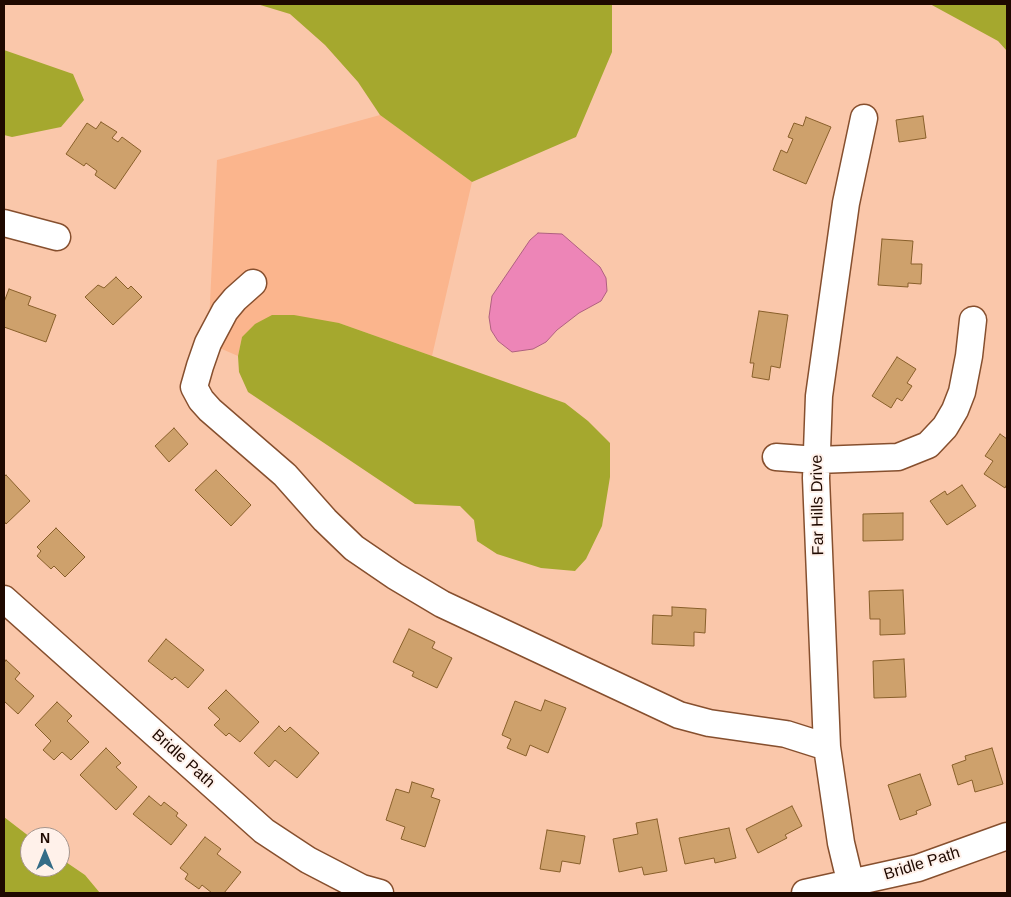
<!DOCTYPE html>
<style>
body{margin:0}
#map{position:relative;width:1011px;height:897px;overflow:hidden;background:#fac7aa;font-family:Helvetica,sans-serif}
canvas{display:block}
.frame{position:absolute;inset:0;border:5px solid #1f0900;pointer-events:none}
.north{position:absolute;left:20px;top:827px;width:50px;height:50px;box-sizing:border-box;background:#fff1ea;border:1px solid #a5948c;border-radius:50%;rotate:0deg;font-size:14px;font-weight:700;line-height:20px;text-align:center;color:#1f0900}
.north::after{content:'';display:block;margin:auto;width:18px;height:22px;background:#346c87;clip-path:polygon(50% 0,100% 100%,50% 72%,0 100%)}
</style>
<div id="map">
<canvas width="1011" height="897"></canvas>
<div class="frame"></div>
<div class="north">N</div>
</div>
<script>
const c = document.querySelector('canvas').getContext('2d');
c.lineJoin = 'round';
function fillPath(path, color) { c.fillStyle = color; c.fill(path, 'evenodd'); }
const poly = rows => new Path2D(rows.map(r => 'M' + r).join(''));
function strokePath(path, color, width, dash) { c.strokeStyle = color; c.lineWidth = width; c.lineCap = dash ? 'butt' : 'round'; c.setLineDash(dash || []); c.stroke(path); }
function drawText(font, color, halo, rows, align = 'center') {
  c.font = font + ' Helvetica,sans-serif'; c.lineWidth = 4; c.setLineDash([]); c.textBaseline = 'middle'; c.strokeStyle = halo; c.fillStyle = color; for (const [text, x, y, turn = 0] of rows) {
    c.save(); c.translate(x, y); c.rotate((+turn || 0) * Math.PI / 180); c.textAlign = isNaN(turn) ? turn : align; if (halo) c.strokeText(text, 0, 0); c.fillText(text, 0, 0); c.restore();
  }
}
fillPath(poly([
 [380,115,472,182,432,356,339,323,242,337,238,356,208,343,217,160]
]), '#fbb58d');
fillPath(poly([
 [257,4,612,4,612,52,576,137,472,182,380,115,358,82,325,45,290,14],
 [930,4,1007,4,1007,51,998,41],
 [4,50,73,74,84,100,61,127,12,137,4,135],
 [272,315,294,315,339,323,565,403,588,421,610,443,610,477,602,526,586,559,575,571,541,568,497,554,477,541,474,520,460,506,415,504,248,392,239,372,238,356,242,337,255,324],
 [4,817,30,837,30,867,60,867,60,858,85,875,100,893,4,893]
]), '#a5a82e');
const water = poly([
 [538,233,562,234,600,267,606,278,607,291,601,301,579,313,557,330,546,342,533,349,512,352,498,341,491,330,489,317,492,296,530,240,538,233]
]);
fillPath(water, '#ed85b7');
strokePath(water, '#af6080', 1);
const building = poly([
 [923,116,926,138,899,142,896,120,923,116],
 [806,117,831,127,806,184,773,170,781,150,787,153,793,139,788,137,794,123,803,126,806,117],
 [101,122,117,132,112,138,118,142,122,137,141,151,115,189,95,175,97,171,86,163,84,166,66,154,87,123,96,129,101,122],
 [882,239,913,241,911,264,922,264,921,284,908,283,908,287,878,285,882,239],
 [116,277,128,289,131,286,142,297,113,325,85,297,98,285,104,288,116,277],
 [9,289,31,297,28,305,56,315,46,342,4,327,4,302,9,289],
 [759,311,788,315,780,368,771,366,769,380,752,377,754,363,750,363,759,311],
 [897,357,916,369,907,383,912,386,902,401,897,398,891,408,872,396,897,357],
 [174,428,188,444,169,462,155,446,174,428],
 [1000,434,1007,439,1007,484,1005,488,984,474,993,461,985,456,1000,434],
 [216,470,251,505,231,526,195,490,216,470],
 [6,475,30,501,6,524,4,521,4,477,6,475],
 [962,485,976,506,947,525,930,501,945,491,947,495,962,485],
 [903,513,903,540,863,541,863,514,903,513],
 [56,528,85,557,65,577,54,566,51,569,37,556,41,551,37,547,56,528],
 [903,590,905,634,880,635,880,619,870,619,869,591,903,590],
 [672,607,706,609,705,633,694,632,694,646,652,644,653,615,672,616,672,607],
 [409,629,435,642,432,648,452,658,437,688,412,676,414,672,393,662,409,629],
 [166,639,204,670,188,688,175,677,172,680,148,661,166,639],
 [904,659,906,697,874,698,873,661,904,659],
 [6,660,20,673,15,679,34,696,18,714,4,701,4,663,6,660],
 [226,690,259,722,240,742,229,733,226,736,214,725,220,719,208,708,226,690],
 [545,700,566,708,548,753,530,745,526,756,507,748,511,739,502,735,515,701,541,711,545,700],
 [57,702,72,716,67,721,89,742,71,760,62,752,54,760,43,750,51,741,35,725,57,702],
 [279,726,285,732,290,727,319,753,297,778,275,760,269,767,254,753,279,726],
 [106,748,121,763,116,767,137,787,116,810,80,775,106,748],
 [992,748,1003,784,975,792,972,780,958,785,952,765,966,760,965,756,992,748],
 [920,774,931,805,916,811,917,814,900,820,888,785,920,774],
 [412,782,434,789,431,797,440,800,425,847,401,839,405,827,386,820,396,789,409,793,412,782],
 [149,796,161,806,164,802,178,813,176,816,187,825,171,845,133,814,149,796],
 [792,806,802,826,785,835,787,838,758,853,746,829,792,806],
 [657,819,667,871,644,875,642,867,619,872,613,839,638,834,636,823,657,819],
 [729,828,736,858,715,863,714,858,685,864,679,838,729,828],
 [547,830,585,836,580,864,562,861,560,872,540,869,547,830],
 [205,837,221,849,217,854,241,872,224,893,212,893,202,885,199,889,185,879,188,874,180,868,205,837]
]);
fillPath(building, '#cea16c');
strokePath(building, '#885f2a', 1);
const minor = poly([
 [4,223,57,237],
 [253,283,235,299,225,311,208,343,200,366,194,387,201,400,210,410,285,475,325,520,354,548,395,576,442,604,679,715,709,723,786,734,827,747],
 [776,457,817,460,898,457,928,445,945,427,955,410,962,392,969,356,973,320],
 [4,599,264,831,308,860,362,888,380,893],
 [805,893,918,868,1007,836],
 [853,893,841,843,827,747,816,478,819,396,846,203,864,118]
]);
strokePath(minor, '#864f2e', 29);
strokePath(minor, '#fff', 26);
drawText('16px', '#1f0900', '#fff1ea', [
 ["Far Hills Drive",818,505,-91],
 ["Bridle Path",183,759,42],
 ["Bridle Path",922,864,-17]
]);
</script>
